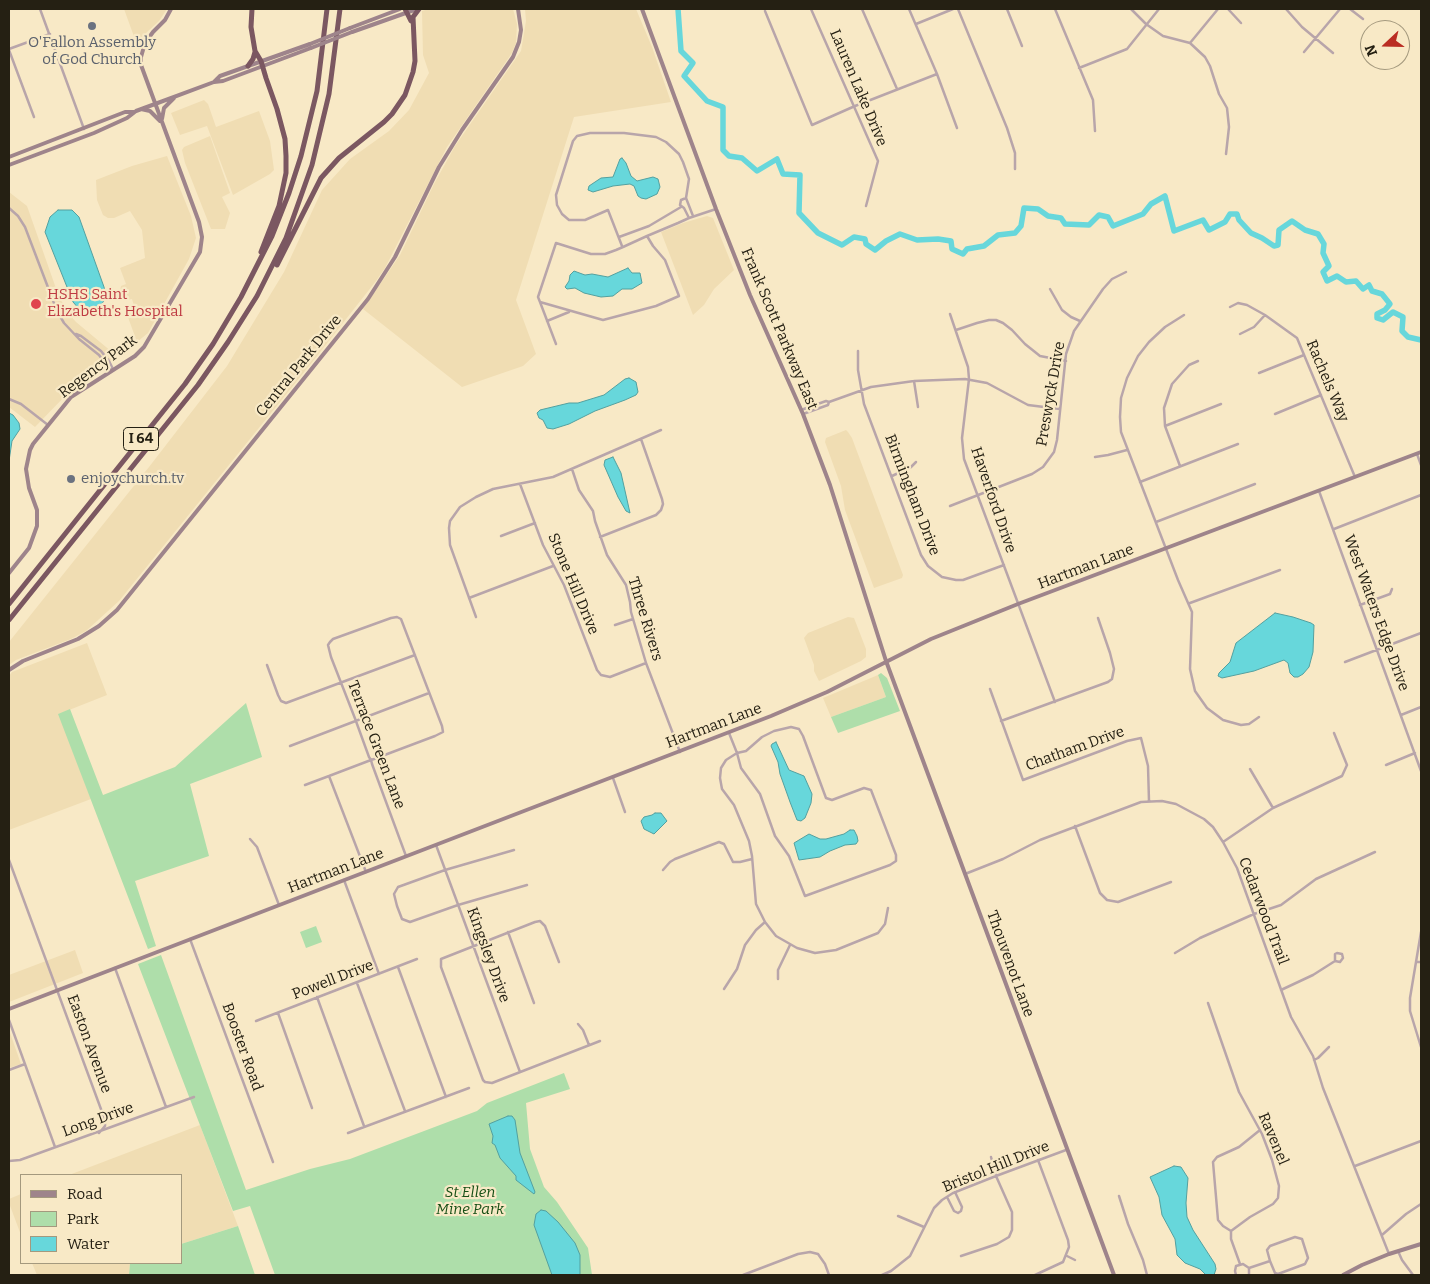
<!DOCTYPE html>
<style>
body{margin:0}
#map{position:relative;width:1430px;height:1284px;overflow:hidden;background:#f8e9c6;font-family:Bitter,serif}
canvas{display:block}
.frame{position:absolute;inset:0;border:10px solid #252013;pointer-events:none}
.legend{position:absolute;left:20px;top:1174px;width:162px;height:90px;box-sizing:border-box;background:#f8e9c6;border:1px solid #a4997e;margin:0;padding:6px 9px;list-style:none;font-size:15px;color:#252013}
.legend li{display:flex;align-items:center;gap:10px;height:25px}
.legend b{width:25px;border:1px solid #a4997e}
.north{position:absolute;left:1360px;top:20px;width:50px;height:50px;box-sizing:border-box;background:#f8e9c6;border:1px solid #a4997e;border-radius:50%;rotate:249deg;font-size:14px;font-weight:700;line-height:20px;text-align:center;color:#252013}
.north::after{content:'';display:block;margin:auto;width:18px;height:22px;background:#ba2d23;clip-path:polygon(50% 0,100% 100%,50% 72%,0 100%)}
</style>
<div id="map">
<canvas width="1430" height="1284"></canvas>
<div class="frame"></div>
<ul class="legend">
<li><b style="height:6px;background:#9e848b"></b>Road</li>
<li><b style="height:14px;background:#aedeaa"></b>Park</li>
<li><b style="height:14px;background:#67d7db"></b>Water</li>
</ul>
<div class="north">N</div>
</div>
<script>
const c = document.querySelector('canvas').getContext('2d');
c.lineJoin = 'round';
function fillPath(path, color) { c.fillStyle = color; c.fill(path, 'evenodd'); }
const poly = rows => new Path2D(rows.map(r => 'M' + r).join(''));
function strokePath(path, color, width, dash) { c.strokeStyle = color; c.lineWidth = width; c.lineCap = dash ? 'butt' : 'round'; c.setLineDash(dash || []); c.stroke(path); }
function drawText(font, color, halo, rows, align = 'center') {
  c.font = font + ' Bitter,serif'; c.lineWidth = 4.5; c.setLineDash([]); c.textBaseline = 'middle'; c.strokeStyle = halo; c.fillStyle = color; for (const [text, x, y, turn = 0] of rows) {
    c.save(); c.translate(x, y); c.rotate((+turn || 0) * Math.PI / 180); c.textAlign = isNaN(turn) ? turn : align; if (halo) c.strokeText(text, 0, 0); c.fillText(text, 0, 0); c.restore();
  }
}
fillPath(poly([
 [124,9,167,9,159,21,146,33,141,44,136,42],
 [429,9,513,9,517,24,516,43,512,53,447,147,385,268,376,281,313,361,119,601,86,631,71,639,16,660,9,665,9,642,149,467,227,366,284,272,322,190,350,159,389,131,409,110,429,73,423,55,422,11],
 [525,9,636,9,652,47,671,102,574,117,516,300,536,354,523,366,462,387,363,309,400,255,434,184,455,146,521,51,526,21],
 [204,100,208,104,216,127,259,111,270,141,274,170,270,174,233,195,207,126,180,135,171,113],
 [210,136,230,193,222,197,230,213,225,229,211,229,185,163,182,150,184,147],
 [167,156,191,216,196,238,189,259,148,333,137,342,125,309,134,306,132,299,127,300,121,297,120,291,121,286,126,284,120,268,145,258,142,230,130,211,114,218,108,218,103,215,97,200,96,180,132,166],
 [9,192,27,206,58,294,68,313,76,322,118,357,69,392,35,427,9,407],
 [707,216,713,218,734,270,714,289,704,305,693,315,661,232,683,223],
 [846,430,848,432,852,438,903,575,902,578,874,588,845,510,841,486,825,442,826,438],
 [848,617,854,618,866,649,866,657,861,661,819,681,814,671,814,665,804,638,808,633],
 [87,643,107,695,59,714,91,799,9,830,9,676,12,672],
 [878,675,886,697,831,717,823,698],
 [75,950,83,973,9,1002,9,975],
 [9,1030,21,1064,9,1068],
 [200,1125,238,1226,181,1244,181,1175,69,1175],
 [21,1194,21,1235,9,1203,9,1199],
 [32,1263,130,1263,129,1275,37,1275]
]), '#f0ddb3');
fillPath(poly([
 [881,673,887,678,900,711,838,733,831,717,886,697,878,675],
 [246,703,262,757,190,784,209,856,135,881,156,946,148,949,58,714,70,709,103,795,175,767],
 [316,926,322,942,306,948,300,932],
 [161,955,246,1190,310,1169,350,1159,477,1111,487,1103,564,1073,570,1089,526,1103,530,1149,544,1187,557,1202,588,1248,592,1275,275,1275,250,1206,233,1211,138,964],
 [238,1226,255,1275,129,1275,130,1263,181,1263,181,1244]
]), '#aedeaa');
const water = poly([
 [622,158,626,163,631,176,637,181,653,177,658,179,660,187,657,194,646,199,641,198,638,196,634,186,630,184,613,186,593,192,588,190,589,186,601,178,613,177,620,159,622,158],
 [58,210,72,210,79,217,104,287,106,296,102,304,96,308,80,310,73,302,45,232,50,217,58,210],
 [628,268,632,273,640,273,642,283,632,289,622,289,613,296,601,297,584,293,575,288,567,289,565,287,569,281,570,275,574,271,585,275,592,274,608,277,628,268],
 [629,378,636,382,638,392,636,395,625,400,595,411,569,424,553,429,547,428,543,420,539,418,537,413,540,410,569,403,578,403,604,395,625,379,629,378],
 [9,413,13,415,19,423,20,429,12,441,9,461,9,413],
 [613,457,621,473,630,513,626,511,618,497,604,465,605,460,613,457],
 [1275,613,1293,617,1311,623,1314,625,1313,652,1309,667,1303,674,1298,677,1294,677,1290,673,1288,663,1284,660,1254,671,1222,678,1218,676,1219,673,1230,662,1236,643,1275,613],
 [776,742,789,770,804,776,812,794,811,803,805,818,801,821,797,820,790,802,780,774,778,762,771,746,772,744,776,742],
 [655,813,661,813,667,821,654,834,644,829,641,821,644,817,652,815,655,813],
 [850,830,854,830,857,836,858,841,856,844,845,845,830,851,820,857,799,860,794,843,809,834,820,839,826,839,844,834,850,830],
 [508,1116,512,1116,515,1120,520,1153,535,1192,534,1194,516,1180,516,1176,500,1158,495,1145,492,1143,493,1136,489,1124,508,1116],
 [1174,1166,1181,1167,1188,1178,1186,1203,1187,1217,1193,1230,1215,1264,1216,1269,1214,1275,1206,1275,1200,1269,1185,1263,1177,1255,1175,1239,1162,1215,1159,1197,1150,1177,1174,1166],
 [541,1210,546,1211,558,1222,575,1243,580,1255,580,1275,552,1275,534,1225,536,1214,541,1210]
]);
fillPath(water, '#67d7db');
strokePath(water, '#53a09f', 1);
strokePath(poly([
 [678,9,681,51,693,63,684,76,707,101,723,107,723,150,729,156,742,158,757,171,777,159,783,174,800,175,799,213,818,233,842,245,854,237,865,239,866,244,875,250,886,241,900,234,917,240,938,239,951,241,952,249,963,254,967,249,984,246,998,235,1015,233,1021,226,1024,208,1038,209,1048,216,1061,218,1065,224,1089,225,1099,215,1108,217,1113,226,1143,214,1151,204,1165,196,1174,231,1203,220,1209,230,1225,222,1230,214,1237,214,1239,220,1251,233,1262,238,1274,246,1278,245,1279,230,1292,221,1305,230,1318,234,1324,244,1323,253,1329,266,1323,272,1327,281,1337,276,1346,282,1356,281,1363,289,1369,285,1372,291,1382,294,1390,304,1385,310,1377,314,1377,318,1383,320,1393,312,1403,317,1402,331,1408,337,1421,340]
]), '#67d7db', 5.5);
strokePath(poly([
 [40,9,84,129],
 [811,9,878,161,866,206],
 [862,9,897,89],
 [958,9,1007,128,1015,153,1015,169],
 [1007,9,1022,46],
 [1055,9,1093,100,1095,131],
 [1131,9,1146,24,1163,36,1190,43,1205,57,1210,66,1219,94,1227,108,1229,127,1226,154],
 [1228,9,1241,23],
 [1286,9,1302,27,1333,53],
 [1350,9,1363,19],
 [765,11,812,125,855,106,937,74,909,9],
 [916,24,953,9],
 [1190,43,1218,9],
 [9,49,50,34],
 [9,50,34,117],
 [1304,52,1340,9],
 [1079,68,1127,49,1159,9],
 [937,74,957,128],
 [686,198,681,200,680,205,684,208,689,218],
 [9,208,18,216,25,227,57,311,64,323,79,339,99,355,109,369,113,370],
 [647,236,653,246,665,260,679,296,656,306,603,320,540,302,538,297,556,243,591,254,605,254,616,250,623,247,647,236,678,223,689,218,716,209],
 [619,237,649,226,681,207],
 [622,246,608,210,585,220,569,220,562,214,557,205,556,195,573,141,577,136,590,133,624,133,656,137,666,142,679,154,683,162,689,179,686,198,693,216],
 [1050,289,1062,310,1071,317,1080,321],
 [540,302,556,344],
 [1230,307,1238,303,1247,305,1265,315,1297,338,1355,477],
 [950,314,968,367,969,379,962,438,964,459,1055,702],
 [1184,315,1165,327,1149,342,1138,356,1127,378,1121,398,1120,417,1121,432,1178,580,1192,612,1190,669,1195,691,1207,708,1223,720,1241,725,1249,724,1259,717],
 [547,321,569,312],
 [956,330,977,323,989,320,996,320,1003,323,1012,330,1025,344,1040,356,1066,361],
 [76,334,81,336,101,351,109,361,113,369],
 [1240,334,1254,327,1265,315],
 [858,351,858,370,864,404,921,555,928,566,942,577,956,580,963,580,1004,565],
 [1259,373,1304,355],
 [914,381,918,407],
 [9,399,21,404,48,425],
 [801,410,826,401,829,402,871,387,914,381,965,379,987,383,1028,405,1060,409],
 [803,414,828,405,829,402],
 [1275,414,1321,395],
 [1165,426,1221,404],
 [1417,454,1421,465],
 [1095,457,1108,455,1127,450],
 [1180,466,1165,426,1164,408,1172,384,1189,365,1198,361],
 [572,469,579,490,593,511,595,521,607,555,626,585,630,602,631,612,646,663,680,752],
 [892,476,911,467,916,462],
 [1140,482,1238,444],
 [520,484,543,545,564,585,597,670,601,675,610,677,646,663],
 [1319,491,1421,771],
 [950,506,1032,474,1043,467,1054,452,1057,440,1066,354,1074,331,1103,289,1112,279,1126,272],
 [1156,522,1255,484],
 [1334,529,1421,495],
 [501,536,535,523],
 [600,537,656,515,661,510,663,504,662,499,641,439],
 [469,598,553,566],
 [1190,603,1280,570],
 [1360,605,1390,594,1392,589],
 [476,617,450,545,449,528,450,521,460,507,476,497,493,489,553,477,661,430],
 [615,625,633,619],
 [1345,662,1421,633],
 [267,665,278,695,281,701,286,703,415,655],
 [990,689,1023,780,1127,741,1141,738,1148,766,1149,801],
 [1401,715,1421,707],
 [1001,721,1108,682,1112,679,1114,669,1110,653,1098,618],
 [729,733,737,753,741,768,760,794,775,836,789,856,805,896,890,865,896,861,896,855,871,790,864,788,832,800,826,798,803,736,799,729,791,727,774,731,762,737,746,751,737,753,726,760,721,768,720,778,722,789,734,805,749,841,752,856,756,904,765,922,776,936,797,948,815,953,836,950,878,933,885,924,888,908],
 [290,746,429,693],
 [1386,765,1415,753],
 [1250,769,1273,808],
 [329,776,366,872],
 [613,778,625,812],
 [305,785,329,776,371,760,374,759,435,736,443,732,442,726,401,619,397,617,391,618,333,639,330,642,328,645,331,657,356,721,357,724,369,757,371,760,372,764,406,856],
 [1075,826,1100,893,1107,900,1118,902,1171,882],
 [250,839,257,847,279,905],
 [1223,842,1273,808,1342,776,1347,765,1334,733],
 [436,845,520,1072],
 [514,850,445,870,398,887,394,894,397,906,402,919,410,922,458,905,527,885],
 [9,860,105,1120,105,1126,99,1133],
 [663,870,670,862,675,859,719,842,724,844,733,862,740,862,752,859],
 [965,874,1003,859,1040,840,1141,802,1162,801,1176,804,1204,819,1213,827,1223,842,1237,868,1291,1017,1313,1056,1323,1088,1389,1254],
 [344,880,379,974],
 [508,932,534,1003],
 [1421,932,1410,998,1410,1011,1421,1047],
 [190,939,273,1162],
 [1175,953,1200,938,1254,914,1281,905,1316,879,1375,852],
 [559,962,545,926,540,921,535,922,441,959,441,967,483,1080,485,1082,492,1083,600,1041],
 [1416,962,1421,962],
 [398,967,446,1097],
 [115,968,166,1107],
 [778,979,778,970,790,945],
 [357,983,405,1111],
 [724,989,737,969,745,945,756,930,765,922],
 [1281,990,1313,975,1335,961,1340,962,1343,958,1342,954,1337,953,1335,954,1335,961],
 [317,997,364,1126],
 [1208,1003,1239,1092,1262,1134,1272,1160,1279,1186,1278,1198,1273,1204,1250,1217,1231,1231,1231,1239,1240,1264],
 [278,1013,312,1108],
 [9,1020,55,1147],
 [256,1021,417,959],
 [578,1024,583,1030,589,1045],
 [1314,1060,1318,1058,1329,1047],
 [9,1070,25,1064],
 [348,1133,469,1088],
 [9,1161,20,1160,194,1097],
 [1355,1166,1421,1141],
 [1119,1196,1128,1224,1143,1260,1147,1275],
 [947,1197,954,1211,958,1213,961,1211,962,1207,955,1192],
 [898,1216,924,1227],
 [1231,1231,1223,1226,1218,1220,1213,1162,1217,1157,1239,1147,1260,1130],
 [1382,1235,1406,1214,1421,1204],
 [1398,1251,1402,1260,1413,1275],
 [961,1256,997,1244,1009,1237,1012,1230,1012,1212,996,1176,991,1157],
 [1067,1256,1075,1260],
 [1249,1268,1270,1261,1275,1273,1278,1274,1305,1264,1308,1258,1302,1239,1295,1237,1270,1246,1267,1250,1270,1261],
 [743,1275,798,1254,810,1252,818,1254,825,1264,829,1275],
 [882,1275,891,1271,910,1256,934,1208,942,1200,953,1193,996,1176,1066,1150],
 [1035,1275,1063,1262,1069,1247,1068,1240,1038,1160],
 [1236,1275,1235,1271,1236,1266,1243,1264,1249,1268,1249,1275]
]), '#b8a5aa', 2.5);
strokePath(poly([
 [642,9,716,209,750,295,803,414,830,485,886,661,1114,1275],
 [350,28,400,9],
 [352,32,417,9],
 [214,82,220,76,310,44],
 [141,109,150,111,160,121],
 [162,119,164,108,174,98],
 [9,157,125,112,134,112],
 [9,165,94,133,127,118,136,111,155,104,214,82,223,81,311,48],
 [9,573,29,548,37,526,37,510,29,488,26,469,30,450,33,444,71,397,135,356,144,347,200,252,202,237,199,222,141,65,141,57,145,43,153,32,165,20,171,9],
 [9,670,23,661,78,639,99,626,117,610,368,299,395,257,439,167,462,130,513,57,519,42,521,30,518,9],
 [9,1009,771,716,827,692,931,639,1018,604,1421,452],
 [1343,1275,1362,1265,1389,1254,1421,1244]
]), '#9e848b', 4);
strokePath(poly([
 [252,9,251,27,255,51,261,61,266,78,277,109,285,139,286,156,286,173,279,206,261,252],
 [405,9,411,21],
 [248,66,253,59,255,52],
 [277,265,321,178,339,158,384,122,392,114,405,95,413,72,415,61,413,17,419,9],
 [9,604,185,384,213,344,241,297,272,236,289,193,301,156,317,91,327,9],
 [9,620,198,385,228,342,257,296,286,238,312,165,329,94,340,9]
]), '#7b5761', 5);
strokePath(poly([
 [310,44,350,28],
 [311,48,352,32]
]), '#9e848b', 4);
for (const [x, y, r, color] of [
 [92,26,5,"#6b7280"],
 [36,304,6,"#e0444e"],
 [71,479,5,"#6b7280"]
]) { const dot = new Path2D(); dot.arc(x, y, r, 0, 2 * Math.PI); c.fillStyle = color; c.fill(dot); strokePath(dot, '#f8e9c6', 2); }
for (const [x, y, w] of [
 [141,439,35]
]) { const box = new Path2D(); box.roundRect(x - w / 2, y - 11.5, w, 23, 4); c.fillStyle = '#f8e9c6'; c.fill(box); strokePath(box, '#252013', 1); }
drawText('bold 14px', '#252013', null, [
 ["I 64",141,439]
]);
drawText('15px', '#5b616d', '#f8e9c6', [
 ["O'Fallon Assembly",92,43],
 ["of God Church",92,60],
 ["enjoychurch.tv",81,479,"left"]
]);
drawText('15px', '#252013', '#f8e9c6', [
 ["Lauren Lake Drive",858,88,67],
 ["Frank Scott Parkway East",779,329,67],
 ["Central Park Drive",299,366,-51],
 ["Regency Park",98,367,-37],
 ["Rachels Way",1327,381,67],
 ["Preswyck Drive",1051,394,-80],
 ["Birmingham Drive",912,495,69],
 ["Haverford Drive",993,500,71],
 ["Hartman Lane",1086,567,-21],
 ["Stone Hill Drive",573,584,67],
 ["West Waters Edge Drive",1376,613,70],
 ["Three Rivers",645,619,73],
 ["Hartman Lane",714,726,-21],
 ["Terrace Green Lane",376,745,69],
 ["Chatham Drive",1075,749,-20],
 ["Hartman Lane",336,871,-21],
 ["Cedarwood Trail",1263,911,69],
 ["Kingsley Drive",488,955,70],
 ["Thouvenot Lane",1010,964,70],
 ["Powell Drive",333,980,-21],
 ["Easton Avenue",89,1044,70],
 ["Booster Road",242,1047,70],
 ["Long Drive",98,1120,-20],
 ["Ravenel",1273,1139,67],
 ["Bristol Hill Drive",996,1167,-22]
]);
drawText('15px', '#be3a42', '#f8e9c6', [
 ["HSHS Saint",47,295],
 ["Elizabeth's Hospital",47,312]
], 'left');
drawText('italic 15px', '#175016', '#f8e9c6', [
 ["St Ellen",470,1193],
 ["Mine Park",470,1210]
]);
</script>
